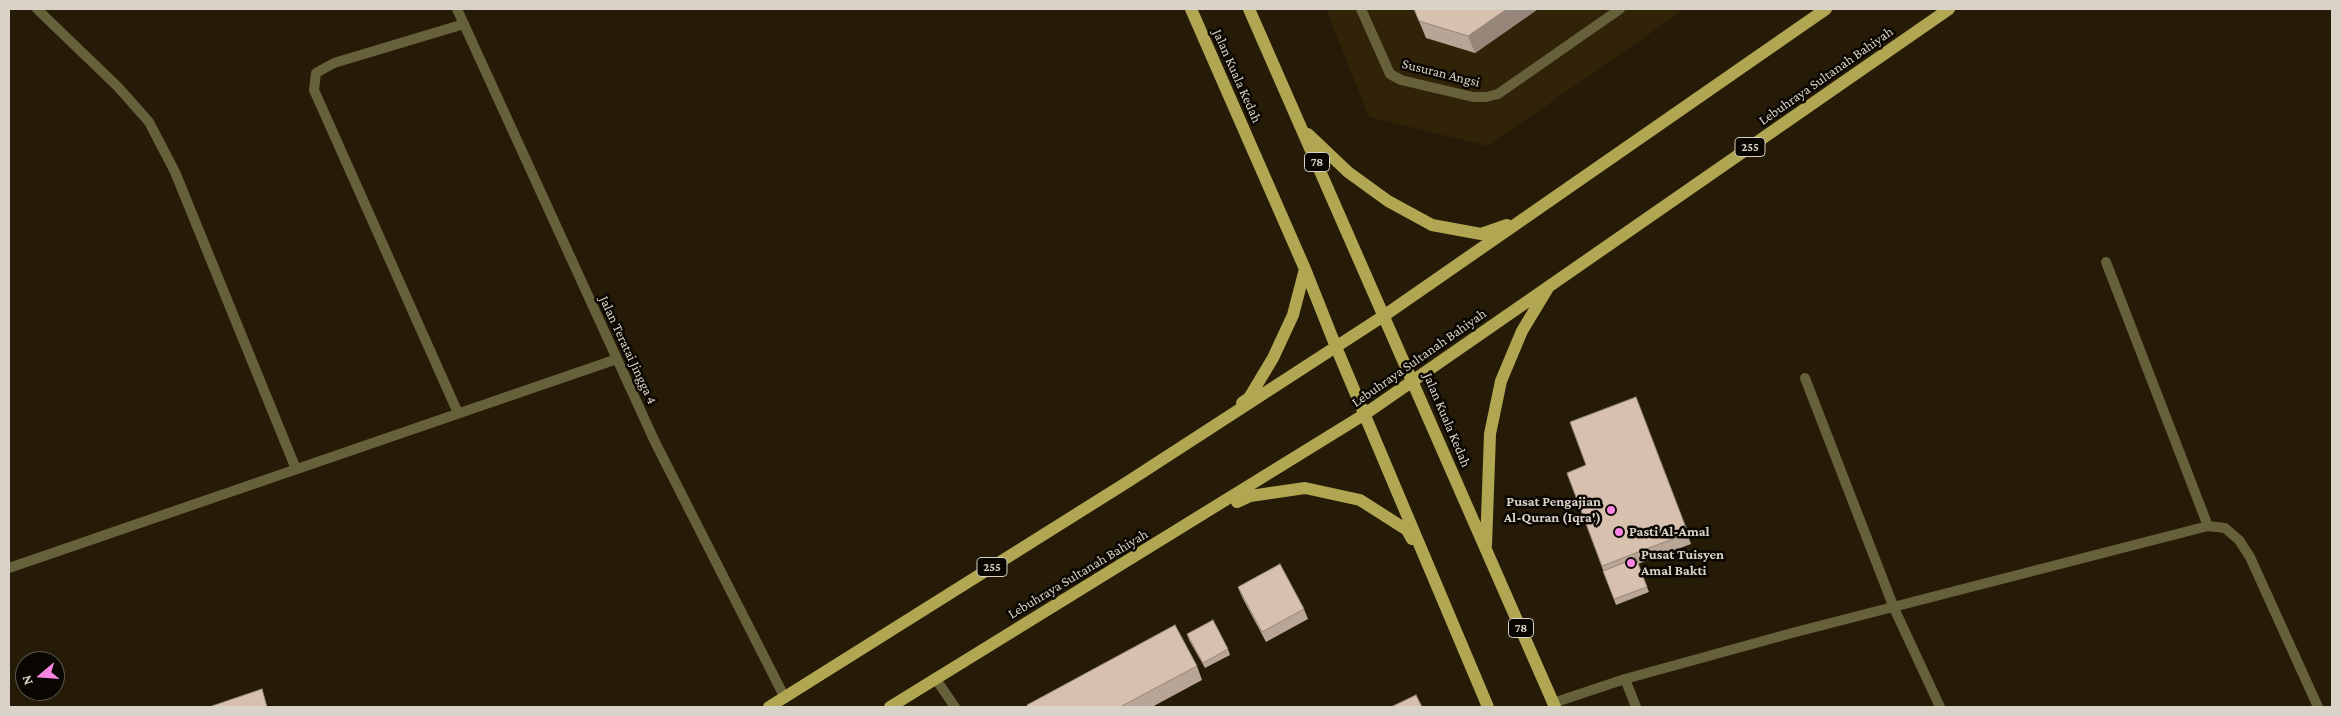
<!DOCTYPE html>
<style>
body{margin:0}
#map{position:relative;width:2341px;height:716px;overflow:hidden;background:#251b07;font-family:"Crimson Pro",serif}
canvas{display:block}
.frame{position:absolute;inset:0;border:10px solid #d9d2c6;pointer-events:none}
.north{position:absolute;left:15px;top:651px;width:50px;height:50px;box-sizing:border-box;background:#0a0602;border:1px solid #5d5850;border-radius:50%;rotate:252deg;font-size:14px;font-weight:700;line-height:20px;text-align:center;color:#d9d2c6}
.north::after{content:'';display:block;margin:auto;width:18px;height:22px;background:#fc86e3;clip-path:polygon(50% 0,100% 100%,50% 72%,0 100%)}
</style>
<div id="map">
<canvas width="2341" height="716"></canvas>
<div class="frame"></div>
<div class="north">N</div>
</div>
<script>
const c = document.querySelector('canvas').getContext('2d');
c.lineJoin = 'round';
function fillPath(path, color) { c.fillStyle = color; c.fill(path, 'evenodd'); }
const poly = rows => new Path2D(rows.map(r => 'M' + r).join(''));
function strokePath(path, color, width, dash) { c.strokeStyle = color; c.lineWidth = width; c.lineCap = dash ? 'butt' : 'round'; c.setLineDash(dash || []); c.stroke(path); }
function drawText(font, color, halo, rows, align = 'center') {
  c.font = font + ' "Crimson Pro",serif'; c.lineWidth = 5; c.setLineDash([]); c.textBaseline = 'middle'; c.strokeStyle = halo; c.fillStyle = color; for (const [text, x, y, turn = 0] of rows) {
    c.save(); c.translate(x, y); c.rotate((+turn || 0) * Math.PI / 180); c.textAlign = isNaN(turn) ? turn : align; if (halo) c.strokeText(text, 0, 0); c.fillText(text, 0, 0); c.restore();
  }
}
fillPath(poly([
 [1326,9,1685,9,1488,146,1369,117]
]), '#312308');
strokePath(poly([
 [458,413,314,90,316,73,334,63,464,24]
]), '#66613b', 10);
strokePath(poly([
 [37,9,118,87,149,122,175,172,296,469],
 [457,9,655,442,785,698],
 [1361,9,1390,74,1401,80,1473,97,1486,97,1498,94,1620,9],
 [2106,262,2208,526],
 [1805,378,1894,608,1940,707],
 [9,568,617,359],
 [935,678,955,707],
 [1625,679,1636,707],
 [1553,703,1625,679,1792,633,2208,526,2225,528,2239,540,2250,557,2318,707]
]), '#66613b', 10);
strokePath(poly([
 [1191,9,1305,269,1336,347,1488,707],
 [1249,9,1555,707],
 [1308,134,1348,172,1388,201,1432,225,1481,234,1507,225],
 [1242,403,1249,398,1273,358,1293,315,1305,269],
 [1237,502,1250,496,1305,488,1360,500,1407,530,1412,539],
 [1486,545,1490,434,1501,381,1522,331,1548,288],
 [769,707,1129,481,1385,315,1826,9],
 [890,707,1365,414,1949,9]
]), '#b1a753', 12);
fillPath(poly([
 [1414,9,1538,9,1475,53,1426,38],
 [1636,397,1691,544,1638,564,1649,592,1616,605,1567,473,1586,465],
 [1238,587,1304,609,1308,619,1266,642,1242,597],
 [1187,634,1228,649,1230,655,1205,668,1189,640],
 [1197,666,1202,680,1152,707,1028,707]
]), '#b9a596');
fillPath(poly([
 [1507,9,1538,9,1475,53,1468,36]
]), '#96867a');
const building = poly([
 [1414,9,1507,9,1468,36,1419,21,1414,9],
 [1636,397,1688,533,1602,566,1567,473,1586,465,1570,422,1636,397],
 [1636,558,1647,587,1614,599,1603,571,1636,558],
 [1280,564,1304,609,1262,632,1238,587,1280,564],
 [1213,620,1228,649,1203,663,1187,634,1213,620],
 [1175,625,1197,666,1120,707,1028,707,1027,705,1175,625],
 [262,689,267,707,209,707,262,689],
 [1416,695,1422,707,1391,707,1416,695]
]);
fillPath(building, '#d7c0ae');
strokePath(building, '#96867a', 1);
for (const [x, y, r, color] of [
 [1611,510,5,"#fc86e3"],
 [1619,532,5,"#fc86e3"],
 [1631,563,5,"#fc86e3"]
]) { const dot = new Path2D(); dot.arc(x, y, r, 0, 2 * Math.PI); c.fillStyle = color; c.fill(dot); strokePath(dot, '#0a0602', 2); }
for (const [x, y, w] of [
 [1750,147,30],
 [1317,162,25],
 [992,567,30],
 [1521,628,25]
]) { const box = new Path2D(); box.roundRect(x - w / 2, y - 9.5, w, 19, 4); c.fillStyle = '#0a0602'; c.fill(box); strokePath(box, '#d9d2c6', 1); }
drawText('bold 12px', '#d9d2c6', null, [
 ["255",1750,147],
 ["78",1317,162],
 ["255",992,567],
 ["78",1521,628]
]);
drawText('14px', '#d9d2c6', '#0a0602', [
 ["Susuran Angsi",1441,73,14],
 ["Jalan Kuala Kedah",1237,76,66],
 ["Lebuhraya Sultanah Bahiyah",1826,76,-35],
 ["Jalan Teratai Jingga 4",628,350,65],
 ["Lebuhraya Sultanah Bahiyah",1419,358,-35],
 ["Jalan Kuala Kedah",1447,420,67],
 ["Lebuhraya Sultanah Bahiyah",1078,574,-31]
]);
drawText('bold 14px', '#d9d2c6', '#0a0602', [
 ["Pusat Pengajian",1601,502,"right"],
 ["Al-Quran (Iqra')",1601,518,"right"],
 ["Pasti Al-Amal",1629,532],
 ["Pusat Tuisyen",1641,555],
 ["Amal Bakti",1641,571]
], 'left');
</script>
